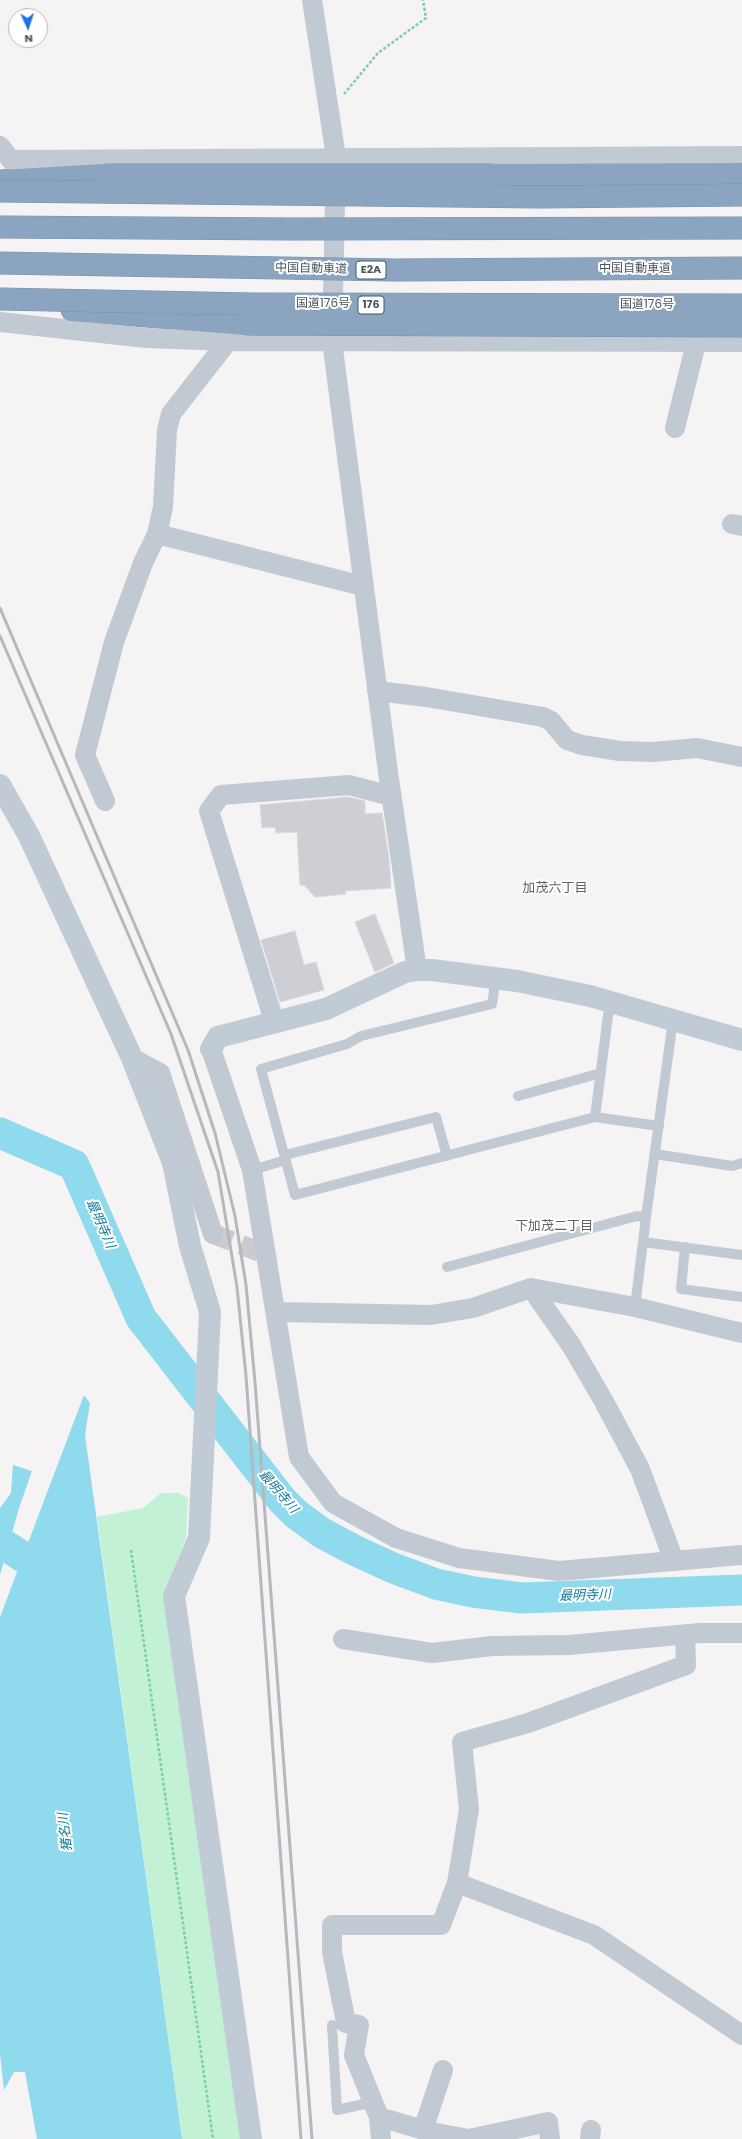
<!DOCTYPE html>
<meta charset="utf-8">
<style>
body{margin:0}
#map{position:relative;width:742px;height:2139px;overflow:hidden;background:#f5f3f3;font-family:Poppins,sans-serif}
canvas{display:block}
.north{position:absolute;left:8px;top:8px;width:40px;height:40px;box-sizing:border-box;background:#fff;border:1px solid #b7bbc0;border-radius:50%;rotate:177deg;font-size:11px;font-weight:700;line-height:16px;text-align:center;color:#4a5661}
.north::after{content:'';display:block;margin:auto;width:14px;height:18px;background:#1a73e8;clip-path:polygon(50% 0,100% 100%,50% 72%,0 100%)}
</style>
<div id="map">
<canvas width="742" height="2139"></canvas>
<div class="north">N</div>
</div>
<script>
const c = document.querySelector('canvas').getContext('2d');
c.lineJoin = 'round';
function fillPath(path, color) { c.fillStyle = color; c.fill(path, 'evenodd'); }
const poly = rows => new Path2D(rows.map(r => 'M' + r).join(''));
function strokePath(path, color, width, dash) { c.strokeStyle = color; c.lineWidth = width; c.lineCap = dash ? 'butt' : 'round'; c.setLineDash(dash || []); c.stroke(path); }
function drawText(font, color, halo, rows, align = 'center') {
  c.font = font + ' Poppins,"Noto Sans JP",sans-serif'; c.lineWidth = 4; c.setLineDash([]); c.textBaseline = 'middle'; c.strokeStyle = halo; c.fillStyle = color; for (const [text, x, y, turn = 0] of rows) {
    c.save(); c.translate(x, y); c.rotate((+turn || 0) * Math.PI / 180); c.textAlign = isNaN(turn) ? turn : align; if (halo) c.strokeText(text, 0, 0); c.fillText(text, 0, 0); c.restore();
  }
}
fillPath(poly([
 [161,1493,179,1493,188,1498,186,1539,165,1590,242,2139,182,2139,97,1517,143,1508]
]), '#c3f1d5');
fillPath(poly([
 [84,1395,90,1403,85,1435,182,2139,37,2139,25,2072,14,2072,4,2090,0,2054,0,1617],
 [13,1465,32,1471,19,1508,0,1575,0,1508,11,1493]
]), '#90daee');
strokePath(poly([
 [0,1133,74,1165,141,1318,282,1500,296,1514,322,1533,354,1550,393,1568,436,1584,473,1592,522,1598,742,1590],
 [0,1542,34,1564,37,1592]
]), '#90daee', 31);
const building = poly([
 [348,797,365,801,365,814,382,813,389,859,391,888,345,891,346,894,315,897,304,885,300,885,297,832,276,833,275,827,262,828,260,805,348,797],
 [375,914,394,963,375,972,355,922,375,914],
 [295,931,304,965,316,962,324,990,280,1002,261,940,295,931]
]);
fillPath(building, '#cdcfd5');
strokePath(building, '#d7d9de', 1);
strokePath(poly([
 [213,1234,265,1254]
]), '#caccce', 20, [20, 10]);
const highway = poly([
 [492,175,742,174],
 [0,181,105,175],
 [72,310,246,324]
]);
strokePath(highway, '#7690ad', 23);
strokePath(poly([
 [344,94,378,53,426,18,423,0],
 [131,1550,213,2139]
]), '#7ad0a6', 2.5, [3, 2]);
strokePath(poly([
 [496,978,492,1004,361,1036,347,1044,261,1069,295,1195,595,1117,659,1126],
 [518,1096,601,1073],
 [595,1117,610,1000],
 [655,1154,732,1166,742,1163],
 [285,1155,436,1117,447,1156],
 [252,1170,286,1160],
 [643,1242,742,1255],
 [685,1247,681,1289,742,1297],
 [447,1267,637,1216,646,1217],
 [635,1307,646,1217,673,1020],
 [332,2025,337,2110,373,2102]
]), '#c1cad2', 10);
strokePath(poly([
 [312,0,336,157,332,341,388,772,417,970],
 [0,146,11,160,742,156],
 [0,322,146,338,228,341,742,342],
 [675,428,696,343],
 [732,524,742,526],
 [157,534,363,586],
 [377,691,426,697,543,717,551,721,567,740,582,745,620,751,653,752,697,748,742,757],
 [105,801,85,755,114,642,143,563,157,534,163,507,167,430,171,414,228,341],
 [274,1021,209,811,221,795,349,785,391,796],
 [211,1049,252,1170,299,1457,333,1503,396,1538,459,1558,559,1571,742,1555],
 [132,1058,160,1073,213,1234],
 [531,1288,571,1345,602,1398,640,1469,674,1561],
 [276,1312,431,1315,473,1308,531,1288,635,1307,742,1333],
 [343,1639,432,1653,492,1646,569,1645,700,1633,742,1633],
 [457,1883,594,1935,742,2035],
 [379,2117,431,2132,469,2139,548,2122,550,2139],
 [423,2130,443,2070],
 [381,2139,379,2117,354,2055,359,2025,346,2023,332,1952,332,1925,441,1925,457,1883,469,1809,462,1742,528,1723,686,1665,685,1634],
 [590,2139,591,2130]
]), '#c1cad2', 20);
strokePath(poly([
 [0,785,29,836,132,1058,173,1163,190,1246,210,1312,199,1538,174,1596,251,2139],
 [211,1049,218,1037,326,1009,405,972,417,970,432,970,517,981,590,996,742,1040]
]), '#c1cbd6', 22);
strokePath(highway, '#8ba5c1', 22);
strokePath(poly([
 [0,608,188,1050,215,1133,235,1216,246,1285,255,1382,312,2139],
 [0,636,171,1034,218,1172,237,1287,246,1376,301,2139]
]), '#b5b8bd', 3);
const highwayBridge = poly([
 [105,175,492,175],
 [0,191,541,197,742,195],
 [0,227,291,229,742,228],
 [0,263,395,270,742,268],
 [0,299,252,304,742,305],
 [246,324,742,326]
]);
strokePath(highwayBridge, '#7690ad', 23, []);
strokePath(highwayBridge, '#8ba5c1', 22);
for (const [x, y, w] of [
 [371,270,30],
 [371,305,26]
]) { const box = new Path2D(); box.roundRect(x - w / 2, y - 9, w, 18, 3); c.fillStyle = '#fff'; c.fill(box); strokePath(box, '#4a5661', 1); }
drawText('bold 11px', '#4a5661', null, [
 ["E2A",371,270],
 ["176",371,305]
]);
drawText('12px', '#4a5661', '#fff', [
 ["中国自動車道",311,269,1],
 ["中国自動車道",635,269],
 ["国道176号",323,304],
 ["国道176号",647,305]
]);
drawText('13px', '#5f6368', '#fff', [
 ["加茂六丁目",555,889],
 ["下加茂二丁目",554,1227]
]);
drawText('italic 13px', '#0c7c9b', '#fff', [
 ["最明寺川",100,1224,66],
 ["最明寺川",278,1492,49],
 ["最明寺川",585,1596,-2],
 ["猪名川",66,1832,-97]
]);
</script>
